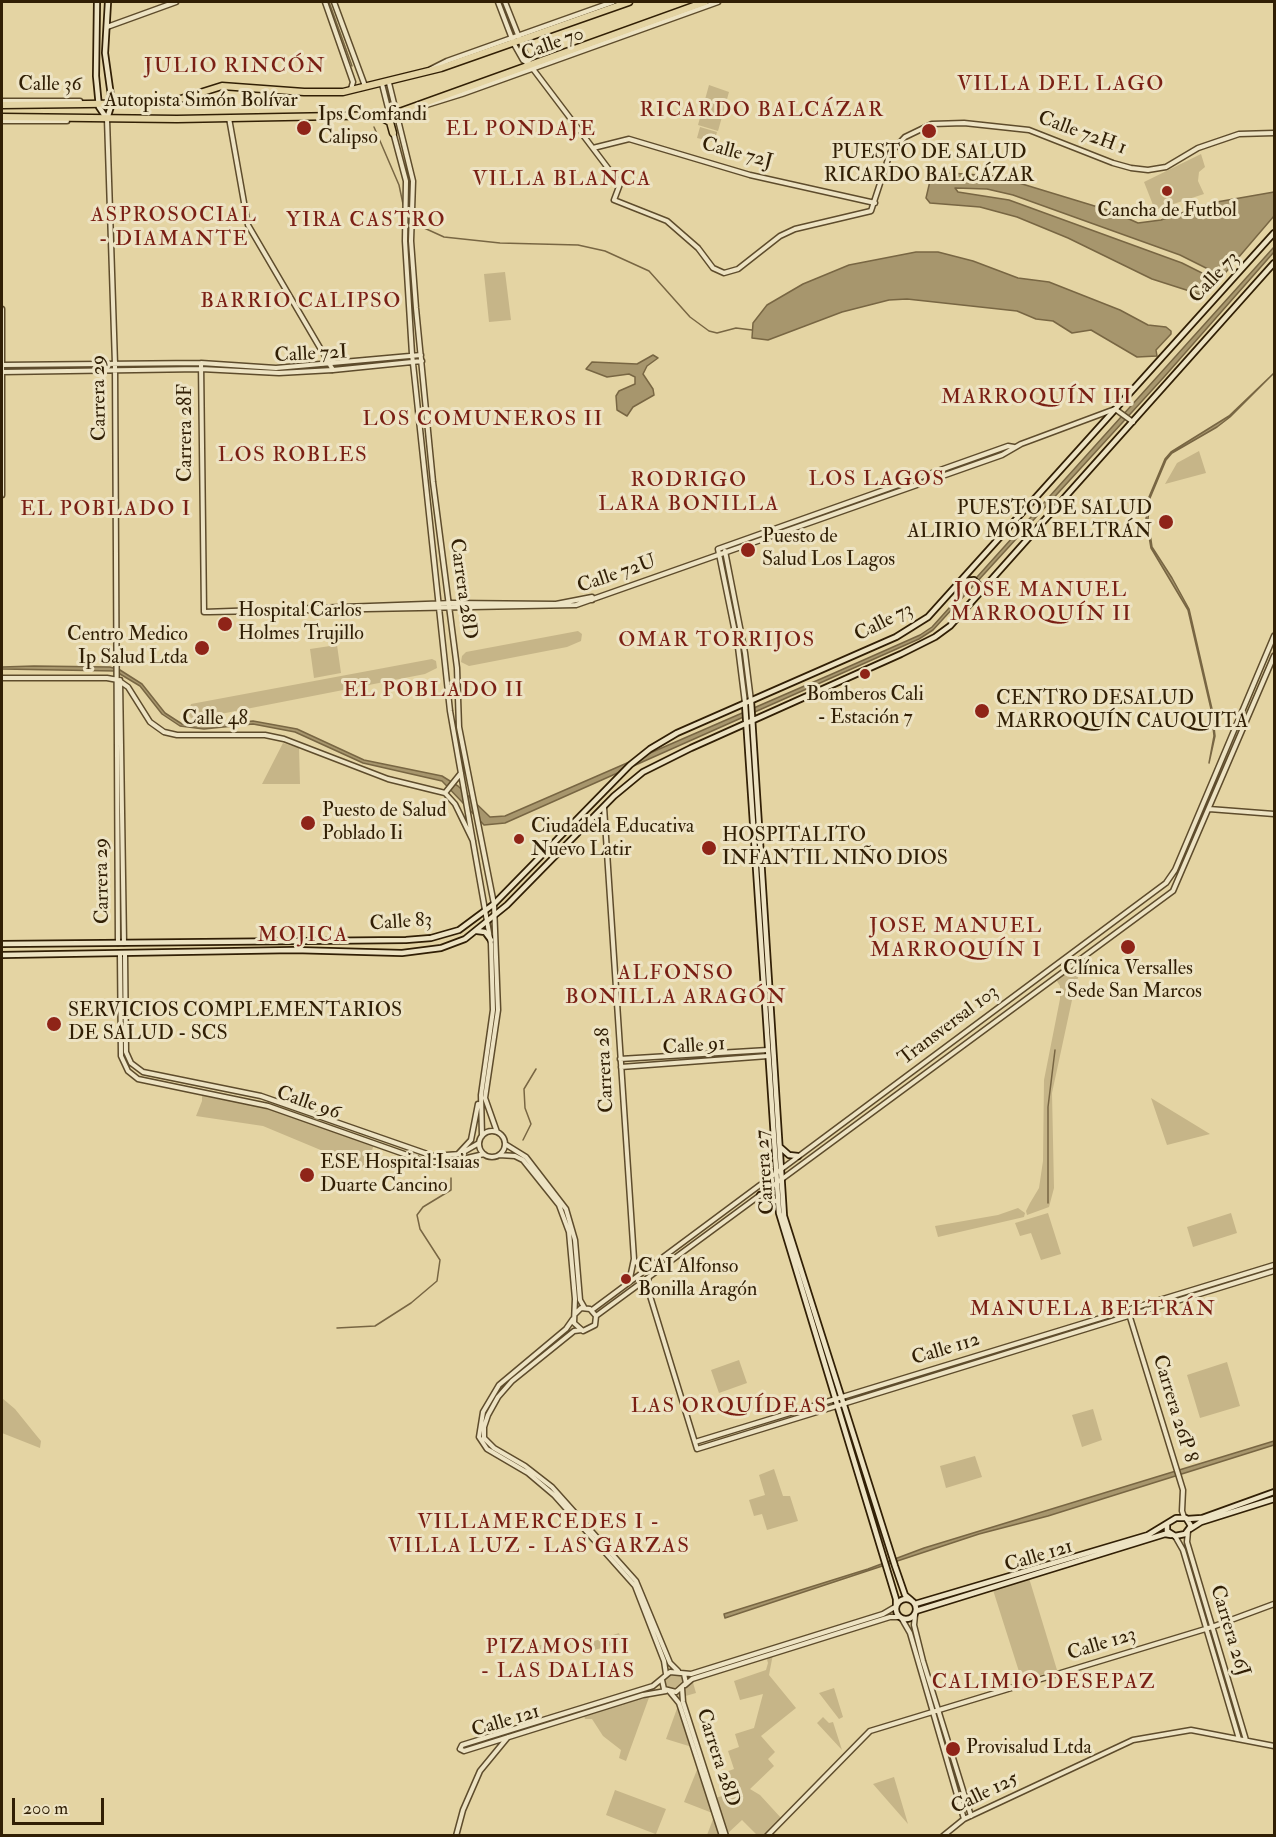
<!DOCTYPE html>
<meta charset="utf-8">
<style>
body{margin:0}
#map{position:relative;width:1276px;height:1837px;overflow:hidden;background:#e4d4a3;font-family:"IM FELL Double Pica",serif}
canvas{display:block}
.frame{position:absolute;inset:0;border:3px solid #311f05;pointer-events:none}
.scale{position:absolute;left:12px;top:1798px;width:92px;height:27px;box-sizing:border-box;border:3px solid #311f05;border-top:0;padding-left:8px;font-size:18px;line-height:21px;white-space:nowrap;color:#311f05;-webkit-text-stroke:4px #ede3c3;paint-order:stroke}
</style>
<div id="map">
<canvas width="1276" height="1837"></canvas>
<div class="frame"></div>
<div class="scale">200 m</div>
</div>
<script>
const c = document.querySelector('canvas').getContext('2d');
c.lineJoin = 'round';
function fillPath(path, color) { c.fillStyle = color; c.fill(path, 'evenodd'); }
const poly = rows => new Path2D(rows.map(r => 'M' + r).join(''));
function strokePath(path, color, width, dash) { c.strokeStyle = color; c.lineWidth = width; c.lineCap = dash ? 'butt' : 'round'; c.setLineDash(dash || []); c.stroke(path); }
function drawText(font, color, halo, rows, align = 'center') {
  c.font = font + ' "IM FELL Double Pica",serif'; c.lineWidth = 6; c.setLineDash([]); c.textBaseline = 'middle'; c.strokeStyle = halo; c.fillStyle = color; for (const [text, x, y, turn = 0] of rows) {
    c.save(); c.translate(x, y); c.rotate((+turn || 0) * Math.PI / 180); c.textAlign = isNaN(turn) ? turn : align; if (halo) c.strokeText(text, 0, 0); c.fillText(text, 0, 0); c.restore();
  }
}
fillPath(poly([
 [709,85,729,92,718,131,698,125],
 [700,127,717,132,714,142,697,138],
 [1201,154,1205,167,1199,172,1198,181,1204,194,1155,210,1144,182],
 [505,272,511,320,489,322,484,274],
 [1199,451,1206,473,1165,484,1177,463],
 [578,631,582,634,581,641,567,647,469,666,461,662,462,656,466,652],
 [337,645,341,673,314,678,310,649],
 [432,659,436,661,437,668,425,674,200,718,191,718,188,714,191,704],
 [283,743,299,748,300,784,262,784],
 [1079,960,1083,962,1082,967,1075,986,1052,1093,1054,1188,1049,1207,1027,1215,1026,1211,1030,1203,1039,1188,1043,1161,1044,1080,1060,999,1060,986,1055,978],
 [202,1092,268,1106,374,1144,370,1157,373,1158,371,1171,263,1126,196,1116,202,1101],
 [1151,1098,1210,1134,1167,1145],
 [1018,1208,1025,1213,1024,1217,938,1237,935,1226,998,1215],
 [1048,1213,1061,1254,1041,1260,1031,1233,1020,1236,1015,1223],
 [1231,1213,1237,1233,1193,1247,1187,1227],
 [739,1360,747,1383,719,1393,711,1370],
 [1227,1362,1240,1406,1200,1418,1187,1375],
 [2,1398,15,1409,36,1435,41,1441,40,1448,2,1433],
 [1093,1409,1102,1440,1082,1447,1072,1415],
 [975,1456,982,1477,946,1488,940,1466],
 [774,1469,783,1496,790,1496,798,1521,767,1530,762,1514,754,1516,749,1500,765,1495,759,1475],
 [1029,1578,1057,1670,1022,1681,993,1590],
 [619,1633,622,1642,588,1652,585,1644],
 [569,1636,571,1645,538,1656,535,1647],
 [773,1654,769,1675,796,1708,761,1736,775,1752,768,1759,774,1766,750,1789,760,1795,782,1819,767,1835,757,1835,742,1820,726,1835,707,1835,715,1814,684,1802,699,1765,692,1747,666,1739,679,1703,662,1682,668,1673,683,1674,686,1684,692,1679,696,1693,682,1697,715,1798,729,1794,723,1773,734,1769,728,1751,739,1747,735,1734,754,1728,763,1694,740,1700,734,1681,766,1670,768,1663,766,1656],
 [834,1688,843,1717,839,1719,819,1693],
 [651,1692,626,1761,619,1758,621,1750,603,1736,592,1719,585,1719,583,1713],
 [823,1717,829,1723,833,1722,842,1750,817,1723],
 [894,1777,908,1824,873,1784],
 [615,1790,666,1809,656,1834,658,1835,606,1815]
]), '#c6b588');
const water = poly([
 [949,173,996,176,1111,211,1138,223,1161,220,1211,203,1274,192,1274,216,1226,272,1220,275,1180,255,1013,195,987,189,955,188,958,192,1009,200,1182,263,1216,280,1218,283,1205,296,1152,279,1068,238,1017,217,980,207,930,203,926,198,930,181,939,174,949,173],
 [1274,247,1274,252,1164,377,933,630,919,639,505,823,484,825,442,781,363,763,295,732,253,724,204,729,180,726,162,714,140,686,115,671,2,669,2,667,34,666,110,667,120,670,142,684,165,713,182,724,205,726,253,721,297,729,364,760,442,776,458,786,490,817,505,816,832,674,920,635,932,627,1274,247],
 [916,252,938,252,973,261,1018,278,1049,282,1120,310,1148,325,1166,327,1171,331,1171,334,1156,350,1157,356,1137,357,1091,330,1072,333,1053,321,1036,319,1017,311,907,299,889,300,842,312,768,340,752,338,753,323,767,305,803,284,849,265,916,252],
 [653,355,658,358,647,366,643,374,653,389,654,395,633,407,627,416,617,410,616,396,619,391,635,384,635,377,629,374,607,377,586,369,592,362,637,364,653,355],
 [1274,373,1230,417,1217,427,1172,453,1166,460,1150,498,1148,519,1152,547,1172,578,1189,609,1212,709,1215,736,1209,763,1214,736,1211,709,1188,610,1151,548,1146,519,1149,497,1165,459,1171,452,1229,416,1274,373],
 [1274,1441,1274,1445,1048,1516,979,1534,725,1618,724,1614,868,1569,924,1548,1274,1441]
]);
fillPath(water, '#a7966d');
strokePath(water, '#786643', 1.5);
strokePath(poly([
 [329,2,352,66],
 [374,127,399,185,403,204],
 [407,211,422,227,444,237,500,243,578,245,605,251,649,271,690,317,709,331,717,333,736,328,752,330],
 [523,1140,531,1124,525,1108,524,1089,536,1069],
 [1048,1203,1048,1107,1055,1050],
 [337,1328,375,1326,411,1303,437,1281,440,1260,420,1229,417,1215,423,1207,451,1190,451,1178]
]), '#786643', 1.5);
const tertiary = poly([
 [325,2,353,82,351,89],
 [334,2,365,86],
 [498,2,514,44,523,60,529,64],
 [505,2,530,65,620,184,614,200,667,221,698,248,713,268,724,273,738,269,780,236,795,229,871,211,890,153,905,137,932,124,964,123,1029,130,1113,163,1131,168,1148,170,1166,167,1198,148,1239,134,1274,133],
 [107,27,176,2],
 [431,69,447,61,613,2],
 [389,83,413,181,411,241,416,308,433,482,457,668,459,727,494,904,498,1010,485,1098,497,1132],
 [382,84,390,116],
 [2,101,80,101],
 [401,113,462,94,718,2],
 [229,118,248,225,333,370],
 [107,119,115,364,118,943],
 [2,121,67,121],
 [393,132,406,181,405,241,412,354,450,711,491,944,493,1010,481,1095,482,1136],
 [593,148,629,139,750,175,875,203],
 [2,309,2,495],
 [201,363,204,612,453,603,556,604,592,597,592,600],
 [2,365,201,363,276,368,421,355],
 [2,372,201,369,279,373,333,370,422,361],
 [725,551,745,653,751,701],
 [209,612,576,605,1002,455,1021,444,1115,409,1133,422],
 [2,678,107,678,118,680,128,687,150,722,164,732,177,735,265,735,284,739,388,779,445,793],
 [120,680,124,943],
 [745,703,738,647,718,549,1008,446,1014,447],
 [445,793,455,804,473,841],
 [445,793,461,773],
 [604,807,634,1259,630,1278],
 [1209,809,1274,814],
 [120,955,121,1056,128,1071,138,1079,268,1106,424,1161,446,1163,484,1154],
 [125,955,126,1052,131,1063,143,1072,261,1096,433,1156,460,1154,479,1143],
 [620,1059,768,1050],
 [621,1067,768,1056],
 '479 1144a13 13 0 1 1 26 0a13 13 0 1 1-26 0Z',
 [505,1144,526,1157,566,1209,575,1240,580,1300,584,1307],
 [458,1154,471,1140,478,1104],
 [499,1155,515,1156,523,1160,559,1205,569,1232,575,1299,574,1323,583,1331,595,1325,596,1316,590,1309,581,1308,575,1314],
 [634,1260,640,1266,648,1266],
 [649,1277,647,1286,697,1449,1274,1271],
 [592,1310,1166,883,1175,870,1274,636],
 [1129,1314,1183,1490,1182,1511,1184,1517],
 [596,1316,1173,891,1274,656],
 [573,1319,566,1329,499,1385,483,1412,479,1437,487,1449,528,1473,554,1495,635,1586,664,1661,666,1674],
 [582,1330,574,1331,512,1381,498,1397,488,1415,484,1427,484,1438,494,1448,525,1466,552,1487,636,1581,670,1663,678,1671],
 [695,1442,1274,1265],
 [1188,1531,1187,1542,1246,1740],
 [1175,1536,1183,1550,1239,1739],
 [915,1615,914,1625,923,1661,971,1816],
 [902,1619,910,1633,964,1819],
 [662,1680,664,1689,676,1692,686,1683,684,1674],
 [685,1685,692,1679,890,1617,898,1617],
 [682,1688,683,1702,726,1836],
 [666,1691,643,1695,464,1751,460,1749,462,1745,653,1686,670,1672,691,1674,883,1614,895,1607],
 [670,1692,679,1703,722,1836],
 [456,1836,463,1810,480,1771,508,1737],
 [767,1836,870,1731,1212,1627,1274,1604],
 [943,1836,964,1819,1133,1740,1191,1730,1274,1746]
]);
const secondary = poly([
 [97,2,96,76,99,107,107,119],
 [107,119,112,103,105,53,108,2],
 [964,581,974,580,978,584,979,592],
 [751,701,784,1216,895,1566,905,1595,911,1600],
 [745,704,779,1213,896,1599,896,1605],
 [477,931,485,932,491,940],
 [2,944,406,940,431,938,459,930,494,904,630,765,650,749,677,733,896,637,928,617,1274,233],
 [2,955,294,950,402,953,441,948,465,939,507,905,614,796,643,772,691,748,901,654,935,637,950,626,1274,263],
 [780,1147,789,1155,798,1156],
 [760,1195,778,1202],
 [1187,1519,1202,1518,1274,1492],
 [1190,1529,1201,1522,1274,1499],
 '896 1609a10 10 0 1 1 20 0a10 10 0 1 1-20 0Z',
 [915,1604,1148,1535,1176,1518,1186,1518,1191,1526,1185,1534,1175,1536,1167,1531,1167,1524],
 [916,1611,1165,1534,1171,1535]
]);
const trunk = poly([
 [2,105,168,103,222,86,304,92,343,92,441,68,629,2],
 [379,116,390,122,393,133],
 [2,117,177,119,391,115,705,2]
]);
strokePath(tertiary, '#5e4c2c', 7);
strokePath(secondary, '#311f05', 8);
strokePath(trunk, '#311f05', 9);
strokePath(tertiary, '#ede3c3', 4);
strokePath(secondary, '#ede3c3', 4.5);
strokePath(trunk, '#e4d4a3', 6);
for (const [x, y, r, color] of [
 [304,128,8,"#8f2418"],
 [929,131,8,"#8f2418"],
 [1167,191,6,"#8f2418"],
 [1166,522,8,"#8f2418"],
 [748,550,8,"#8f2418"],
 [225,624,8,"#8f2418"],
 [202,648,8,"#8f2418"],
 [865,674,6,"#8f2418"],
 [982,711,8,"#8f2418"],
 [308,823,8,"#8f2418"],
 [519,839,6,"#8f2418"],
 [709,848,8,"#8f2418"],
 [1128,947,8,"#8f2418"],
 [54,1024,8,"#8f2418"],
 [307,1175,8,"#8f2418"],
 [626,1279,6,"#8f2418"],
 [953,1749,8,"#8f2418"]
]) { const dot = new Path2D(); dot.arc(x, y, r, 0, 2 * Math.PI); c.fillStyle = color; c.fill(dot); strokePath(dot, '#ede3c3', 2); }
drawText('20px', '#311f05', '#ede3c3', [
 ["Calle 70",553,45,-20],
 ["Calle 36",50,86],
 ["Autopista Simón Bolívar",201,102],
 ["Calle 72H 1",1082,134,20],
 ["Calle 72J",737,154,15],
 ["Calle 73",1215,278,-47],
 ["Calle 72I",311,355,-3],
 ["Carrera 29",100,398,-91],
 ["Carrera 28F",187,433,-90],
 ["Calle 72U",617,575,-19],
 ["Carrera 28D",462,589,82],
 ["Calle 73",884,623,-27],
 ["Calle 48",215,720],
 ["Carrera 29",103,881,-91],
 ["Calle 83",401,923,-4],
 ["Transversal 103",949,1026,-37],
 ["Calle 91",694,1047,-4],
 ["Carrera 28",606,1070,-93],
 ["Calle 96",308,1104,19],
 ["Carrera 27",766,1172,-94],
 ["Calle 112",946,1350,-17],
 ["Carrera 26P 8",1174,1409,73],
 ["Calle 121",1039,1557,-17],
 ["Carrera 26J",1229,1631,73],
 ["Calle 123",1102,1645,-17],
 ["Calle 121",506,1722,-17],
 ["Carrera 28D",717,1758,72],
 ["Calle 125",985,1794,-26]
]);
drawText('20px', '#311f05', '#ede3c3', [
 ["Ips Comfandi",318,116],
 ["Calipso",318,139],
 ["PUESTO DE SALUD",929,154,"center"],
 ["RICARDO BALCÁZAR",929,177,"center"],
 ["Cancha de Futbol",1167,212,"center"],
 ["PUESTO DE SALUD",1152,510,"right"],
 ["ALIRIO MORA BELTRÁN",1152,533,"right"],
 ["Puesto de",762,538],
 ["Salud Los Lagos",762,561],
 ["Hospital Carlos",238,612],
 ["Holmes Trujillo",238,635],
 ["Centro Medico",188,636,"right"],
 ["Ip Salud Ltda",188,659,"right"],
 ["Bomberos Cali",865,696,"center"],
 ["- Estación 7",865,719,"center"],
 ["CENTRO DESALUD",996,700],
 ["MARROQUÍN CAUQUITA",996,723],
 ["Puesto de Salud",322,812],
 ["Poblado Ii",322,835],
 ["Ciudadela Educativa",531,828],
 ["Nuevo Latir",531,851],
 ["HOSPITALITO",722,837],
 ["INFANTIL NIÑO DIOS",722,860],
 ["Clínica Versalles",1128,970,"center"],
 ["- Sede San Marcos",1128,993,"center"],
 ["SERVICIOS COMPLEMENTARIOS",68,1012],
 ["DE SALUD - SCS",68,1035],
 ["ESE Hospital Isaias",320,1164],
 ["Duarte Cancino",320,1187],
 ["CAI Alfonso",638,1268],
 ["Bonilla Aragón",638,1291],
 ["Provisalud Ltda",966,1749]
], 'left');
c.letterSpacing = '1.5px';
drawText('21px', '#7a1f14', '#ede3c3', [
 ["JULIO RINCÓN",235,67],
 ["VILLA DEL LAGO",1061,85],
 ["RICARDO BALCÁZAR",762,111],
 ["EL PONDAJE",521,130],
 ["VILLA BLANCA",562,180],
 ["ASPROSOCIAL",174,216],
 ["- DIAMANTE",174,240],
 ["YIRA CASTRO",366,221],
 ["BARRIO CALIPSO",301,302],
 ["MARROQUÍN III",1037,398],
 ["LOS COMUNEROS II",483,420],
 ["LOS ROBLES",293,456],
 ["LOS LAGOS",877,480],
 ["RODRIGO",689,481],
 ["LARA BONILLA",689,505],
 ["EL POBLADO I",106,510],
 ["JOSE MANUEL",1041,591],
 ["MARROQUÍN II",1041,615],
 ["OMAR TORRIJOS",717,641],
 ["EL POBLADO II",434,691],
 ["JOSE MANUEL",956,927],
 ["MARROQUÍN I",956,951],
 ["MOJICA",303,936],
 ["ALFONSO",676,974],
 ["BONILLA ARAGÓN",676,998],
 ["MANUELA BELTRÁN",1093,1310],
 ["LAS ORQUÍDEAS",729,1407],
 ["VILLAMERCEDES I -",539,1523],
 ["VILLA LUZ - LAS GARZAS",539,1547],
 ["PIZAMOS III",558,1648],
 ["- LAS DALIAS",558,1672],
 ["CALIMIO DESEPAZ",1044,1683]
]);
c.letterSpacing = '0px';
</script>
